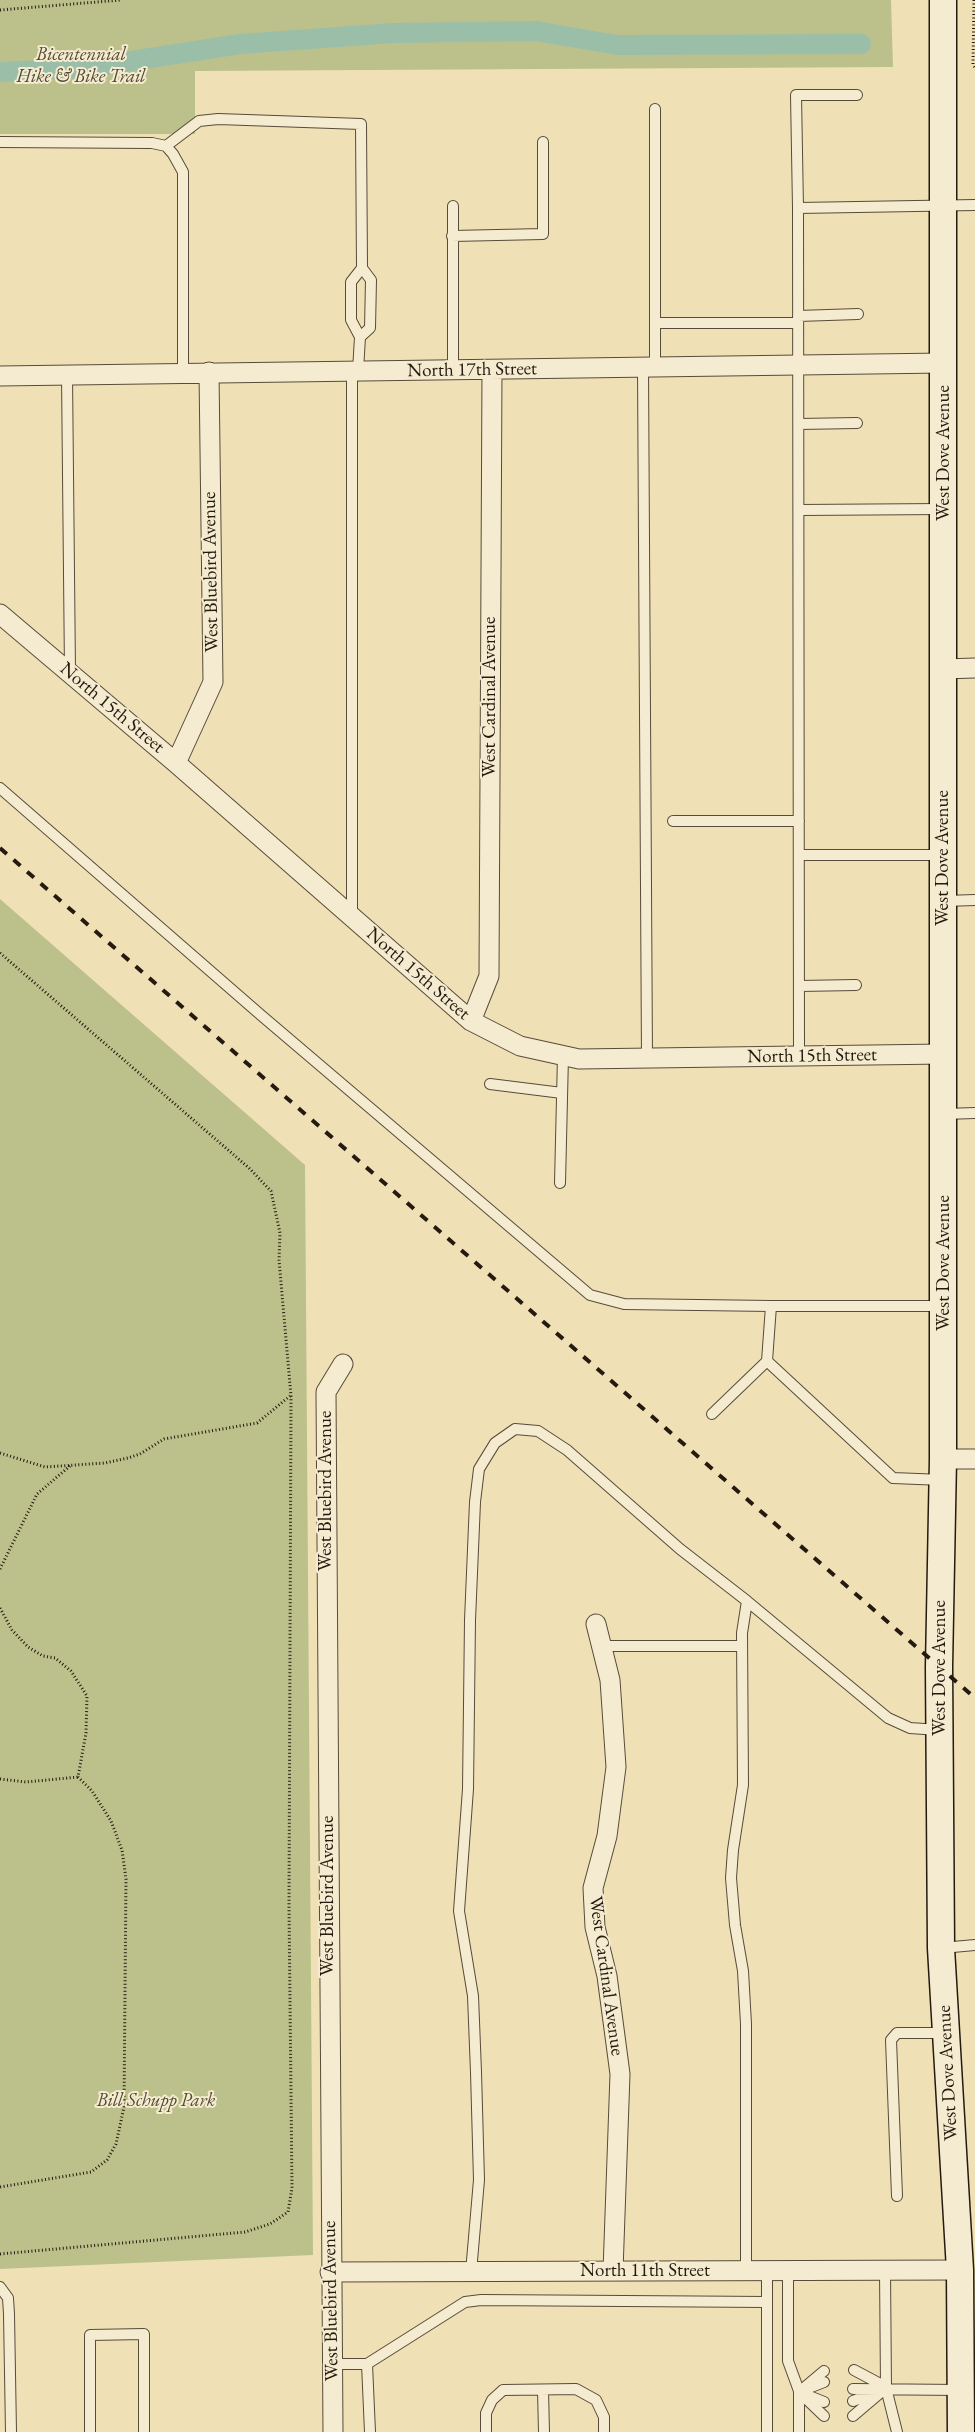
<!DOCTYPE html>
<style>
body{margin:0}
canvas{display:block;background:#efe0b6}
</style>
<canvas width="975" height="2432"></canvas>
<script>
const c = document.querySelector('canvas').getContext('2d');
c.lineJoin = 'round';
function fillPath(path, color) { c.fillStyle = color; c.fill(path, 'evenodd'); }
const poly = rows => new Path2D(rows.map(r => 'M' + r).join(''));
function strokePath(path, color, width, dash) { c.strokeStyle = color; c.lineWidth = width; c.lineCap = dash ? 'butt' : 'round'; c.setLineDash(dash || []); c.stroke(path); }
function drawText(font, color, halo, rows, align = 'center') {
  c.font = font + ' "EB Garamond",serif'; c.lineWidth = 4; c.setLineDash([]); c.textBaseline = 'middle'; c.strokeStyle = halo; c.fillStyle = color; for (const [text, x, y, turn = 0] of rows) {
    c.save(); c.translate(x, y); c.rotate((+turn || 0) * Math.PI / 180); c.textAlign = isNaN(turn) ? turn : align; if (halo) c.strokeText(text, 0, 0); c.fillText(text, 0, 0); c.restore();
  }
}
fillPath(poly([
 [0,0,891,0,893,67,195,71,195,134,0,134],
 [0,899,305,1165,313,2255,0,2269]
]), '#bcc18c');
strokePath(poly([
 [0,72,86,68,240,44,393,33,536,31,617,45,861,44]
]), '#9bbea9', 20);
const lane = poly([
 [655,109,655,367],
 [0,142,152,143,166,146,173,154,183,172,183,373],
 [166,146,199,121,218,119,361,124,362,268,371,280,370,328,360,337],
 [453,206,453,370],
 [798,208,796,95,857,95],
 [452,236,543,234,543,142],
 [798,316,858,314],
 [655,323,798,323],
 [643,368,647,1058],
 [358,371,360,337,351,320,351,282,362,268],
 [67,375,70,672],
 [799,424,857,423],
 [799,510,943,509],
 [0,788,262,1016,590,1295,624,1304,771,1306],
 [673,821,799,821],
 [799,855,943,855],
 [945,901,975,900],
 [352,917,352,371],
 [799,986,856,985],
 [799,1056,798,208,975,205],
 [490,1084,562,1093],
 [944,1114,975,1113],
 [560,1183,563,1056],
 [712,1414,767,1361],
 [943,1480,893,1478,767,1361,771,1306,943,1306],
 [602,1646,742,1646],
 [942,1948,975,1945],
 [897,2196,891,2040,897,2033,945,2033],
 [746,2271,746,2024,743,1971,735,1925,731,1878,733,1850,743,1785,742,1633,747,1601,888,1718,910,1728,939,1730],
 [767,2271,767,2432],
 [788,2271,788,2361,799,2391,799,2432],
 [885,2271,886,2388,897,2432],
 [471,2272,479,2180,476,2072,473,1996,459,1911,468,1789,470,1620,475,1502,479,1469,495,1443,515,1429,538,1431,567,1450,680,1549,747,1601],
 [0,2287,8,2298,9,2314,11,2432],
 [332,2364,367,2364],
 [854,2370,886,2387],
 [806,2389,824,2382],
 [853,2389,960,2390],
 [543,2390,544,2432],
 [799,2392,824,2416],
 [799,2392,824,2371],
 [804,2394,824,2402],
 [853,2401,879,2391],
 [853,2416,886,2388],
 [90,2432,90,2335,144,2334,144,2432],
 [370,2432,367,2364,465,2302,481,2300,767,2302],
 [486,2432,486,2413,492,2400,503,2390,576,2389,596,2400,604,2417,604,2432]
]);
const street = poly([
 [0,376,944,363],
 [0,614,176,763,471,1021,520,1046,579,1059,944,1054],
 [943,669,975,668],
 [176,763,213,682,209,372],
 [471,1021,489,976,492,370],
 [943,1459,975,1459],
 [596,1624,610,1680,616,1767,607,1836,593,1888,595,1927,607,1976,620,2074,613,2271],
 [330,2272,960,2270],
 [333,2432,326,1392,343,1364]
]);
const secondary = poly([
 [943,0,943,1459,939,1667,941,1948,960,2270,961,2432]
]);
strokePath(lane, '#574c39', 12);
strokePath(street, '#574c39', 21);
strokePath(secondary, '#241a0f', 29);
strokePath(poly([
 [974,0,973,64,975,68],
 [0,10,121,0],
 [0,953,249,1168,271,1191,280,1233,279,1260,291,1396,289,1906,292,2188,288,2212,270,2224,245,2232,0,2254],
 [0,1453,45,1467,105,1463,128,1458,140,1454,164,1439,257,1423,290,1396],
 [0,1569,37,1494,70,1466],
 [0,1608,12,1630,28,1647,43,1656,55,1658,71,1671,87,1696,86,1733,78,1777,92,1791,111,1821,122,1850,126,1879,124,2107,116,2144,107,2160,91,2172,0,2187],
 [0,1779,26,1782,78,1777]
]), '#241a0f', 3, [1, 2.5]);
strokePath(lane, '#f5ebd0', 10);
strokePath(street, '#f5ebd0', 19);
strokePath(secondary, '#f5ebd0', 26);
strokePath(poly([
 [0,848,975,1698]
]), '#241a0f', 4, [9, 9]);
drawText('italic 19px', '#524c34', '#f5ebd0', [
 ["Bicentennial",81,55],
 ["Hike & Bike Trail",81,77],
 ["Bill Schupp Park",156,2101]
]);
drawText('19px', '#241a0f', '#f5ebd0', [
 ["North 17th Street",472,370,-1],
 ["West Dove Avenue",944,453,-90],
 ["West Bluebird Avenue",211,572,-91],
 ["West Cardinal Avenue",490,697,-90],
 ["North 15th Street",112,708,40],
 ["West Dove Avenue",943,858,-90],
 ["North 15th Street",418,974,41],
 ["North 15th Street",812,1056,-1],
 ["West Dove Avenue",944,1263,-90],
 ["West Bluebird Avenue",326,1491,-90],
 ["West Dove Avenue",940,1668,-90],
 ["West Bluebird Avenue",328,1896,-90],
 ["West Cardinal Avenue",606,1976,82],
 ["West Dove Avenue",948,2073,-93],
 ["North 11th Street",645,2271],
 ["West Bluebird Avenue",331,2301,-91]
]);
</script>
